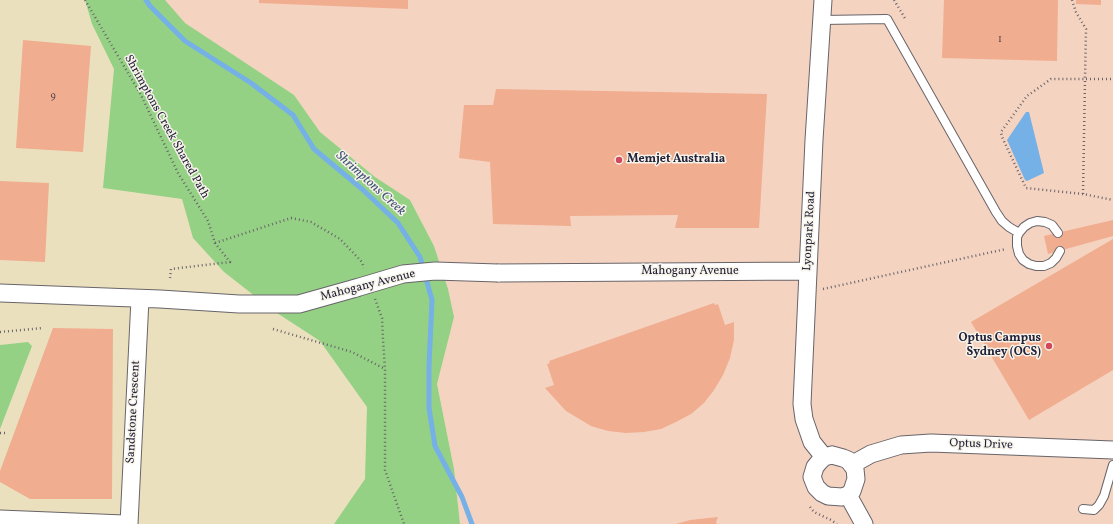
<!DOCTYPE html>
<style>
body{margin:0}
canvas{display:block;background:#ebe0be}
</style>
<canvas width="1113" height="524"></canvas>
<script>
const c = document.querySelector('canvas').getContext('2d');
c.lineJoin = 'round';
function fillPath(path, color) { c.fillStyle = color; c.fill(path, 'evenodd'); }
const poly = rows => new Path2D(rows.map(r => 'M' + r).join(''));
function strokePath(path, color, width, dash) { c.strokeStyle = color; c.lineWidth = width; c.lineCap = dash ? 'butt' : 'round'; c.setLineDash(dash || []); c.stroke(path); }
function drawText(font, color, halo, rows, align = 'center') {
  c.font = font + ' Vollkorn,serif'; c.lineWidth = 3; c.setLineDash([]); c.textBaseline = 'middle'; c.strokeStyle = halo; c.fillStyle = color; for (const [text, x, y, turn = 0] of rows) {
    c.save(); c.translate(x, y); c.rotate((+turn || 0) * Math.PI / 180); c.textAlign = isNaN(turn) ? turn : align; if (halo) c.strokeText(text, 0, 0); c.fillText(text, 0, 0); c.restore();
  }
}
fillPath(poly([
 [165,0,1113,0,1113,524,460,524,454,469,437,384,454,317,434,246,410,200,375,177,320,132,294,95,185,23]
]), '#f5d3c1');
fillPath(poly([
 [85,0,165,0,185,23,294,95,320,132,375,177,410,200,434,246,448,289,454,317,437,384,454,469,460,524,334,524,365,479,367,407,320,341,274,311,224,272,193,238,182,199,103,188,114,69,92,24],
 [28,342,32,346,0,429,0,345]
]), '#95d185');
fillPath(poly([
 [1026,112,1029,112,1044,173,1027,181,1025,180,1007,140]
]), '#75b0e6');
strokePath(poly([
 [146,0,150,6,185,41,251,83,293,115,314,149,362,189,398,223,420,257,432,300,429,366,429,408,435,446,462,497,472,524]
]), '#75b0e6', 5);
fillPath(poly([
 [259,0,408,0,408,9,259,3],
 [944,0,1058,0,1057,61,942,58],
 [1076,0,1101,0,1101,5,1076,4],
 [23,40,91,46,83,152,16,148],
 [496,89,767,94,759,228,675,228,678,215,570,216,571,226,493,224,490,162,459,158,464,105,493,105],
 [0,181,49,183,45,262,0,260],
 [1113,220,1113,236,1048,254,1044,236],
 [1113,239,1113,370,1029,420,971,322],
 [714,303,715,305,718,304,725,325,734,322,734,340,730,358,723,375,714,390,704,403,691,414,676,422,661,429,644,432,626,433,608,431,591,426,566,411,545,388,554,385,547,364,550,363,549,361],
 [53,328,113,329,112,499,30,499,0,482,0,471],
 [718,517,716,522,717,524,676,524,690,520]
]), '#f0ad8f');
const service = poly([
 [822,20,887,19,996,212,1002,221,1009,227,1019,233],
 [1058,233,1052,225,1045,222,1037,221,1030,223,1024,227,1019,233,1017,237,1017,246,1019,254,1023,260,1029,264,1036,266,1044,266,1051,263,1056,258,1060,251],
 [1083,509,1094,510,1099,505,1104,496,1113,465]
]);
const minor = poly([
 [823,0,814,140,802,404,804,419,812,442,824,457],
 [498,273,808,271],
 [0,293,160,299,239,304,299,304,356,288],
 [832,455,843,458,848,460,855,469,856,479,852,491,848,495,842,497,828,496,822,493,816,487,812,477,815,467,819,462,824,457,832,455],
 [853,464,871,454,901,445,931,443,1113,450],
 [848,495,864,524],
 [0,519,124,524],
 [129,524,140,299]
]);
strokePath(service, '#686469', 10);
strokePath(minor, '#686469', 19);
strokePath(poly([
 [85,0,141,95,178,173,208,221,215,243,230,262,171,269,170,278],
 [894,0,906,20],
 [1072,0,1076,12,1086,29,1085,79,1051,79,1027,96,1001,132,1002,137,1026,188,1083,194,1113,200],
 [1083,194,1085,79,1113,79],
 [215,243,291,218,311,222,340,239,362,262,364,268],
 [823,289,1006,249],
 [375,299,382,318,383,340,385,369,385,470,404,524],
 [273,329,352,352,385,369],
 [0,332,43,328],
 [0,433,6,433],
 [810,507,814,512,831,520,837,524]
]), '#686469', 2.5, [1, 3]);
strokePath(service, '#fff', 8);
strokePath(minor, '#fff', 17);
const minorBridge = poly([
 [356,288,403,274,435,271,498,273]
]);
strokePath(minorBridge, '#686469', 19, []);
strokePath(minorBridge, '#fff', 17);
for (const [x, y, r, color] of [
 [619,160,4,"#d1495b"],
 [1049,346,4,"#d1495b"]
]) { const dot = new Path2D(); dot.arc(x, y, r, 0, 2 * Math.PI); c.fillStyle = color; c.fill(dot); strokePath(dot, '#f7f3e8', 1.5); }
drawText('10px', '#564550', null, [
 ["1",1000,40],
 ["9",53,97]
]);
drawText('12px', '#22223b', '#f7f3e8', [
 ["Shrimptons Creek Shared Path",166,127,61],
 ["Lyonpark Road",810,231,-87],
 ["Mahogany Avenue",690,272],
 ["Mahogany Avenue",368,286,-14],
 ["Sandstone Crescent",134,412,-87],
 ["Optus Drive",981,445,2]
]);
drawText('bold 12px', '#22223b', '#f7f3e8', [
 ["Memjet Australia",627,160],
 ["Optus Campus",1041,339,"right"],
 ["Sydney (OCS)",1041,353,"right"]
], 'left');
drawText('italic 13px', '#3f5477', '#f7f3e8', [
 ["Shrimptons Creek",370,184,42]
]);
</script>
